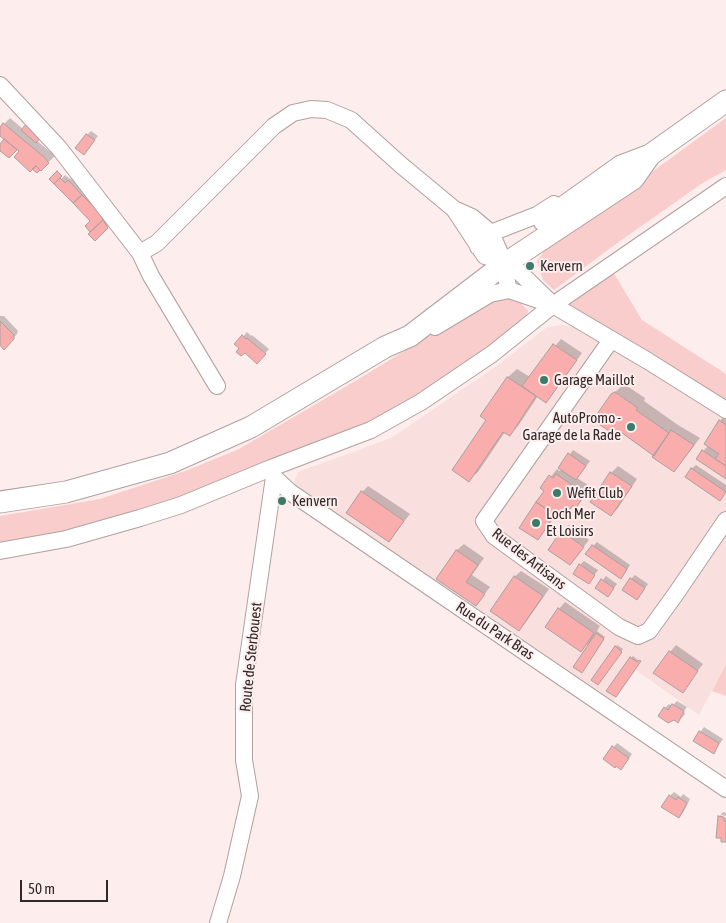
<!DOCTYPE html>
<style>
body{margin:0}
#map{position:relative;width:726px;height:923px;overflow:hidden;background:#fdedec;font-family:"Asap Condensed",sans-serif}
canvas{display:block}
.scale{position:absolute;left:20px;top:880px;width:88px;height:22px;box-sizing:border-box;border:2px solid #2f2a29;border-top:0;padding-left:6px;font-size:15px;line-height:18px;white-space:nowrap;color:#2f2a29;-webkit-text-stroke:4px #fdedec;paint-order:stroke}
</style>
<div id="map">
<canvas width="726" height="923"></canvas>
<div class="scale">50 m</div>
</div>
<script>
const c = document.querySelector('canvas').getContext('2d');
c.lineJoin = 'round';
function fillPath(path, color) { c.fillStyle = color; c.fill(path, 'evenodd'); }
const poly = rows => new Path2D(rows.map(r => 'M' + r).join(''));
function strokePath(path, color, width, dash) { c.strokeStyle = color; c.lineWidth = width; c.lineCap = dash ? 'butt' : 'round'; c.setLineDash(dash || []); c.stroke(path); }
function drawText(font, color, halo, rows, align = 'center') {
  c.font = font + ' "Asap Condensed",sans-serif'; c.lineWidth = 4; c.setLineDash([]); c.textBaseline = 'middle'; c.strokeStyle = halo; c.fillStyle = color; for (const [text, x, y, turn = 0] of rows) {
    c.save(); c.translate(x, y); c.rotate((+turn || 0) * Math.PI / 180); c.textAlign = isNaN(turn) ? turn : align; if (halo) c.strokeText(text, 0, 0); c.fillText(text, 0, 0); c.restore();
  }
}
fillPath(poly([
 [562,325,574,327,637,361,726,417,726,664,699,715,636,670,608,708,290,492,298,472,391,438,498,365,547,327]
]), '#f9e0df');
fillPath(poly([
 [726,118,726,170,701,184,609,249,554,290,543,280,537,261,546,249],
 [613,272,642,320,726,374,726,403,658,357,569,305],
 [506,297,516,298,528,311,526,318,522,322,396,411,173,501,77,529,0,545,0,516,100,499,188,470,239,449,357,380,486,301],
 [726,664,726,696,712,691]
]), '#f9cdcb');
fillPath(poly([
 [10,118,55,156,41,169,17,148,9,157,0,149,0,146,6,139,0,134,0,128],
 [91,131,98,136,88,149,87,135],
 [65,175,70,179,73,177,111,223,95,239,92,232,87,226,92,221,56,184],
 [0,316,4,316,18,331,17,334,4,348,0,343],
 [247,332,251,336,252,335,269,349,261,358,245,352,236,344],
 [561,339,582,353,552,395,546,402,538,396,518,426,510,434,505,432,478,472,469,480,488,420,482,416,508,377,517,369,530,377],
 [624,384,645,398,644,401,678,425,700,438,674,471,623,432,619,437,612,395],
 [726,414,726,478,703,451,709,445,720,421],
 [573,450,590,461,577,478,591,487,582,500,576,506,574,505,563,518,557,514,538,539,521,527,546,491,542,488,557,469,560,471,562,469,560,468],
 [696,465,726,485,726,492,720,499,691,469],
 [618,466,637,479,618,508,611,515,592,501,611,473],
 [368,486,410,514,389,541,362,492],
 [568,525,589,540,570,564,550,550],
 [597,542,630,565,625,573,593,546],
 [464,544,484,558,472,575,490,587,476,605,438,578,457,550],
 [584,561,598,570,592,579,580,565],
 [521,571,549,589,526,622,519,629,514,577],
 [635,575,648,584,641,594,631,579],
 [606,576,617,584,608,596,596,588],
 [565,602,600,626,597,631,605,637,583,670,590,643,589,643,581,650,559,609],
 [617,645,623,649,600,682,616,647],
 [676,645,703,664,682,691,670,652],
 [633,656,640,662,608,691,631,658],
 [677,701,687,707,684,711,685,714,678,722,665,708,669,704,672,706],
 [704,727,723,739,713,753,694,741],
 [617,743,632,754,625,764,604,758],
 [674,792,681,797,683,794,690,799,683,813,679,817,670,796],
 [723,812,726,813,726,816,721,815,721,818,726,818,726,841,719,817]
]), '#0003');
const building = poly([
 [3,123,44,157,49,163,41,171,36,166,30,172,14,157,19,151,0,136,0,127,3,123],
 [27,123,42,136,36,143,21,130,27,123],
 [86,134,95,140,84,155,75,148,86,134],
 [4,139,17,150,9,158,0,151,0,144,4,139],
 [36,166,40,170,37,173,32,169,36,166],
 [57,171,62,176,54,184,49,179,57,171],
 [60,178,65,183,68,180,82,195,73,203,54,184,60,178],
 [82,195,100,213,103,220,90,232,85,226,90,221,73,203,82,195],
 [103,220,108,228,95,241,88,234,103,220],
 [0,321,14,335,14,339,4,350,0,345,0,321],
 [242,335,246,339,247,338,266,354,257,364,245,353,241,356,236,352,239,348,234,344,242,335],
 [553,344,577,360,546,403,522,386,553,344],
 [507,377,536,396,510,436,503,432,469,482,452,470,486,420,480,416,507,377],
 [615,392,638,408,636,410,669,433,654,456,622,433,619,438,593,420,611,394,615,392],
 [719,420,726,425,726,466,715,459,719,454,704,444,719,420],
 [671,430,694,445,674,472,652,457,671,430],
 [702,450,726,466,726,479,696,459,702,450],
 [568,453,586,466,576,480,558,468,568,453],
 [691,468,726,492,720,501,685,477,691,468],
 [610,472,632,486,611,516,590,502,610,472],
 [556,474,585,494,576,508,573,505,563,520,536,502,544,491,540,488,549,475,553,478,556,474],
 [361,491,404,521,389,542,346,513,361,491],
 [536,502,555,515,538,540,519,528,536,502],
 [561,531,584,547,570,565,548,550,561,531],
 [592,545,627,569,621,579,585,554,592,545],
 [456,550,478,565,466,582,485,594,476,606,436,579,456,550],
 [579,564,595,575,589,584,573,574,579,564],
 [514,576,543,596,519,631,490,611,514,576],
 [630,578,645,588,637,600,622,590,630,578],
 [601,579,614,588,608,597,595,588,601,579],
 [558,608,594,633,581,652,545,627,558,608],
 [596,633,604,639,582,673,573,667,596,633],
 [615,646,622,652,598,685,591,680,615,646],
 [669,651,698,671,683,693,653,673,669,651],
 [630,657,637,662,639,660,641,661,616,697,606,691,630,657],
 [672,704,684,711,678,723,674,720,668,723,658,716,664,707,668,710,672,704],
 [699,731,719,743,714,754,693,741,699,731],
 [612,746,629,758,621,770,616,766,615,768,603,759,612,746],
 [669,795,676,800,678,797,687,803,679,818,661,807,669,795],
 [718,816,724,817,724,821,726,821,726,842,721,842,721,838,716,838,718,816]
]);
fillPath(building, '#f9aead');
strokePath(building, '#ae9f9f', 1);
const minor = poly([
 [0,85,59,148,140,253,151,276,217,386],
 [454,209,485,256,499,260,503,265,509,290],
 [478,247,491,233,537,215,554,204],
 [140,253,157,243,274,126,293,113,311,109,327,110,351,120,401,165,454,209,472,217,491,233,500,253,499,260],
 [503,265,513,266,550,302],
 [435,327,490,294,509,290,553,305,648,361,726,410],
 [611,340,484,521,494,536,619,627,638,636,649,631,675,595,726,520],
 [271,468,274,477,290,492,726,789],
 [0,551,66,539,140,518,181,505,271,468,371,430,421,402,492,354,553,305,726,186],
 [218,923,232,876,250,796,244,760,244,685,274,477]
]);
const major = poly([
 [544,221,621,166,650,155,726,101],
 [0,502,66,492,170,463,251,427,385,347,410,336,503,265,633,179,650,155]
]);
strokePath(minor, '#b0a1a0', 18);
strokePath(major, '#b0a1a0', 23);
strokePath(minor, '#fff', 16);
strokePath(major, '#fff', 21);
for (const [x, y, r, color] of [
 [530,266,5,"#3a7b6a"],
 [544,380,5,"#3a7b6a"],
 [631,427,5,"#3a7b6a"],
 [557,493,5,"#3a7b6a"],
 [282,501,5,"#3a7b6a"],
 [536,523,5,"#3a7b6a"]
]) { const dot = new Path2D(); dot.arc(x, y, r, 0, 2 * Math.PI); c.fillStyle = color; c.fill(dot); strokePath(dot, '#fdedec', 2); }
drawText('15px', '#2f2a29', '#fdedec', [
 ["Kervern",540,266],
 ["Garage Maillot",554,380],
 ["AutoPromo -",621,418,"right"],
 ["Garage de la Rade",621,435,"right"],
 ["Wefit Club",567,493],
 ["Kenvern",292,501],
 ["Loch Mer",546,514],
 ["Et Loisirs",546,531]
], 'left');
drawText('15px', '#2f2a29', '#fdedec', [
 ["Rue des Artisans",529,559,38],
 ["Rue du Park Bras",495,631,34],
 ["Route de Sterbouest",251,657,-84]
]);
</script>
